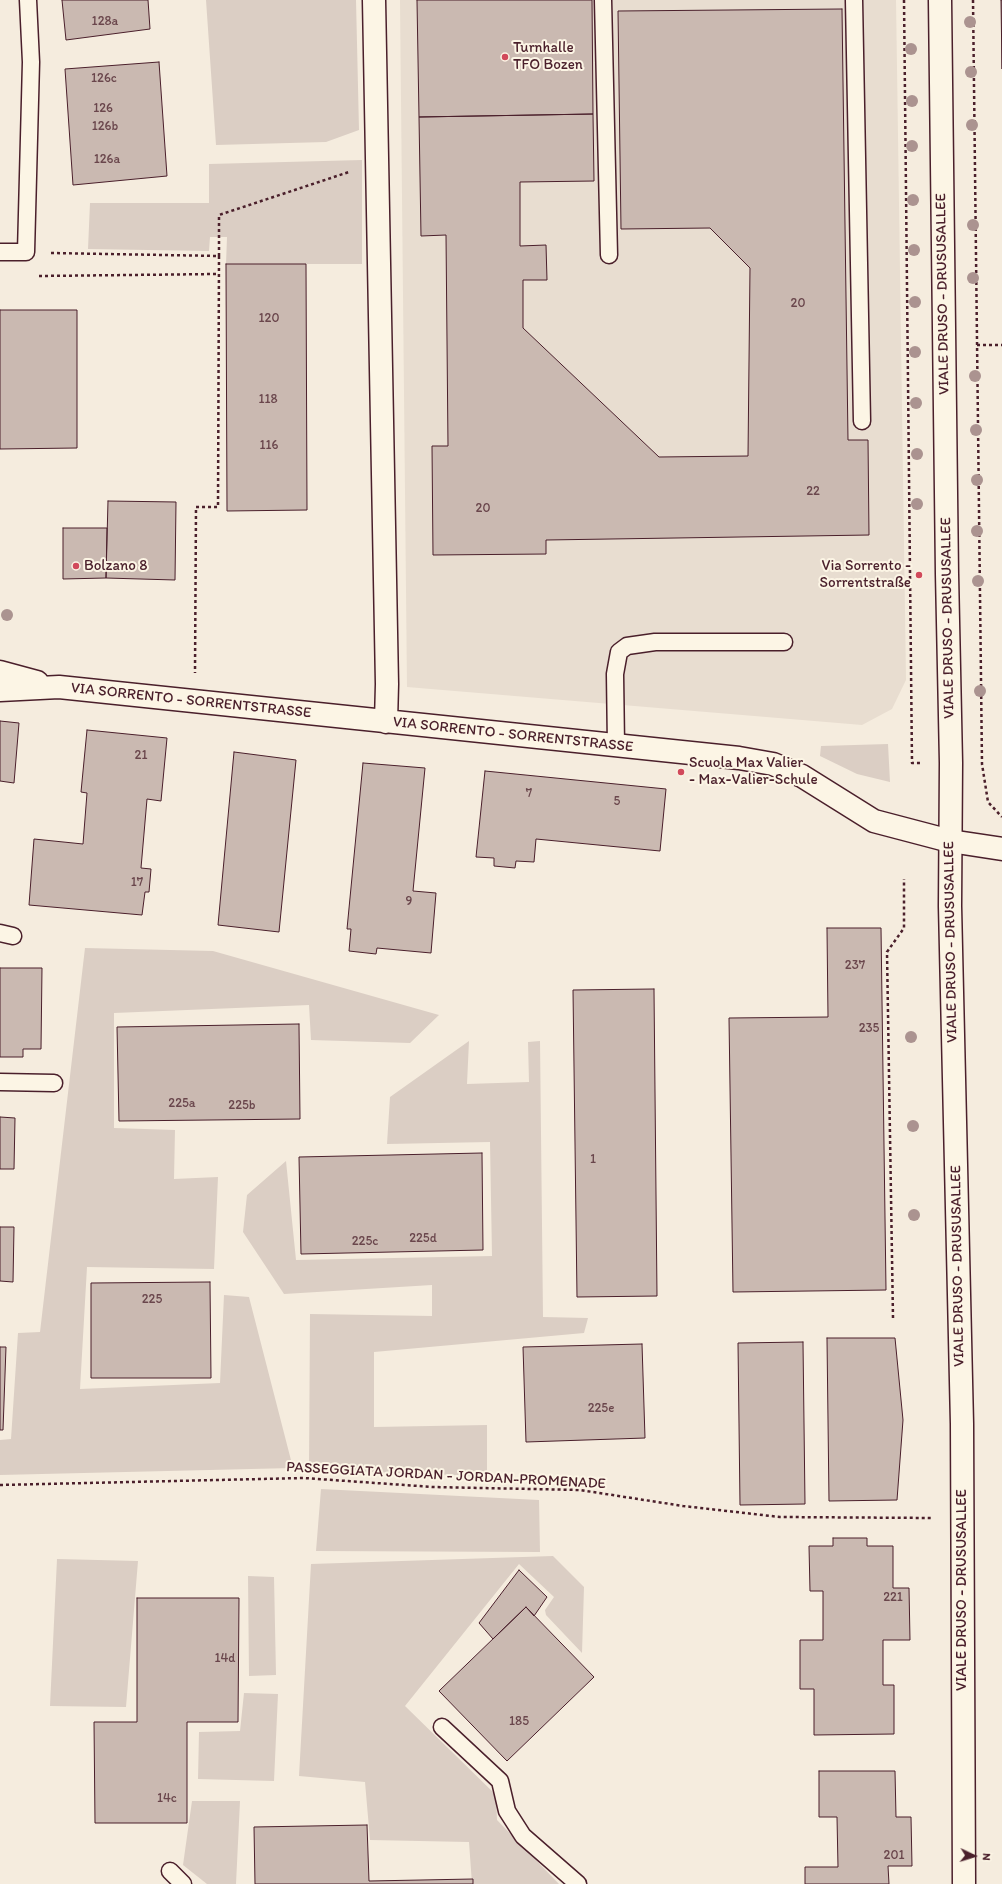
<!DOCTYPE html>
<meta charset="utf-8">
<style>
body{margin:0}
#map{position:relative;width:1002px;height:1884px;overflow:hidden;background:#f5ecde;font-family:Itim,sans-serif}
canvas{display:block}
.north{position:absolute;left:954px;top:1836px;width:40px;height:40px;-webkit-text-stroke:3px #fcf5e5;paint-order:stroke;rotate:94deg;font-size:11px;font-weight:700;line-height:16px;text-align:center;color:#4a1f2b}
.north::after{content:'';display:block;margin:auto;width:14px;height:18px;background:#4a1f2b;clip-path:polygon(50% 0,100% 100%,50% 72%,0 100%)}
</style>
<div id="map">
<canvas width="1002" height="1884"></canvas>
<div class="north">N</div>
</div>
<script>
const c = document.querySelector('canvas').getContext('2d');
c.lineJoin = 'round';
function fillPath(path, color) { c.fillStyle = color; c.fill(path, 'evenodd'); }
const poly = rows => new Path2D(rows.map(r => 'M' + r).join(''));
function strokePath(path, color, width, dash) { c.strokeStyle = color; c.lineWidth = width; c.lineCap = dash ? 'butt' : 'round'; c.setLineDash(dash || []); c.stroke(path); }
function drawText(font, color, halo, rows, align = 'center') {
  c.font = font + ' Itim,sans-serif'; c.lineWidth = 4; c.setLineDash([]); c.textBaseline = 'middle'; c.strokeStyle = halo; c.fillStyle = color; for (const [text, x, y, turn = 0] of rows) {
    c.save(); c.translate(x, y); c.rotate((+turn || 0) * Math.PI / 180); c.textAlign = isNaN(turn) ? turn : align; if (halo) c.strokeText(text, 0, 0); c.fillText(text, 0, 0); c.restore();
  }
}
fillPath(poly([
 [400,0,896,0,906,680,892,709,862,725,407,687]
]), '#e8ddd0');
fillPath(poly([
 [206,0,356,0,359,130,326,142,216,145],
 [362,160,362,264,226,264,227,237,210,237,209,251,88,249,90,203,209,203,209,164],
 [888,744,890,782,857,774,820,756,821,746],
 [85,948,213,951,439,1015,410,1043,311,1040,309,1005,114,1013,114,1128,175,1130,174,1179,218,1177,214,1269,87,1267,80,1389,220,1383,224,1295,249,1297,293,1468,0,1475,0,1440,11,1439,18,1333,40,1332],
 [469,1041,467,1084,529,1082,528,1042,540,1041,543,1317,588,1318,584,1333,374,1352,374,1427,487,1425,487,1476,309,1470,310,1314,432,1316,432,1285,284,1294,243,1232,247,1195,286,1161,296,1260,492,1256,490,1142,387,1144,390,1097],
 [321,1489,539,1500,540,1552,316,1551],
 [553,1556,584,1587,582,1653,546,1615,545,1610,554,1597,519,1564,405,1706,496,1795,497,1820,559,1884,472,1884,469,1842,370,1840,365,1782,299,1776,311,1564],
 [57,1559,138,1561,126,1707,50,1706],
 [248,1576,274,1577,276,1675,249,1676],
 [244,1693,278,1694,274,1781,198,1779,199,1732,240,1731],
 [192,1801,240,1801,236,1884,207,1884,183,1865]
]), '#dbcec4');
const building = poly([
 [62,0,148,0,150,29,66,40,62,0],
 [417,0,592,0,593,114,419,117,417,0],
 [1001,0,1002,0,1002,69,1001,0],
 [842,9,848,440,868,440,869,535,546,540,546,554,433,555,432,446,448,446,446,235,421,236,419,117,593,114,594,181,520,182,520,246,546,245,547,280,523,280,523,328,659,457,748,456,750,268,710,228,621,229,618,11,842,9],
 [159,62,167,176,73,185,65,69,159,62],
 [226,264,306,264,307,510,227,511,226,264],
 [0,310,77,310,77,448,0,449,0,310],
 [108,501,176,502,175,580,106,578,108,501],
 [63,528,107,528,106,578,63,579,63,528],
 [0,721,19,723,14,783,0,781,0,721],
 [87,730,167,738,161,801,147,799,141,868,151,869,149,892,145,892,142,915,29,905,34,839,83,844,87,793,81,792,87,730],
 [234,752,296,760,279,932,218,925,234,752],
 [363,763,425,768,413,891,436,893,431,953,377,948,376,954,349,951,351,929,347,929,363,763],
 [485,771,666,789,660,851,536,839,534,862,516,861,515,868,494,866,494,858,476,857,485,771],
 [827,928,881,928,886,1290,733,1292,729,1018,828,1017,827,928],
 [0,968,42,968,41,1049,23,1049,23,1057,0,1057,0,968],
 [654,989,657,1296,577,1297,573,990,654,989],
 [299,1024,300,1119,119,1121,117,1027,299,1024],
 [0,1117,15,1118,14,1169,0,1169,0,1117],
 [482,1153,483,1250,301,1254,299,1157,482,1153],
 [0,1227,14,1227,13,1282,0,1281,0,1227],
 [210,1282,211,1378,91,1378,91,1283,210,1282],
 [827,1338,895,1338,903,1420,897,1500,829,1501,827,1338],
 [803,1342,805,1504,740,1505,738,1343,803,1342],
 [642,1344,645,1438,526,1442,523,1347,642,1344],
 [0,1347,6,1347,3,1430,0,1430,0,1347],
 [833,1538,867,1538,867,1546,893,1546,893,1588,909,1588,910,1640,883,1640,883,1685,894,1685,894,1734,814,1735,814,1689,800,1689,800,1640,823,1640,823,1591,810,1591,809,1546,833,1546,833,1538],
 [519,1570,547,1597,534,1616,526,1607,493,1639,479,1623,519,1570],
 [137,1598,239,1598,238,1722,187,1722,187,1823,95,1823,94,1722,137,1722,137,1598],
 [526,1607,594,1677,507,1761,439,1691,526,1607],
 [819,1771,895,1771,896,1817,911,1817,912,1866,888,1866,889,1884,805,1884,805,1867,838,1867,837,1817,819,1817,819,1771],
 [367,1825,369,1881,473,1879,473,1884,255,1884,254,1827,367,1825]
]);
fillPath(building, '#cab9b1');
strokePath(building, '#4a1f2b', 1);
const service = poly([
 [603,0,609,255],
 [854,0,862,421],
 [0,252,26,252,31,62,28,0],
 [616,746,615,674,619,652,627,646,655,642,784,642],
 [0,933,13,936],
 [0,1082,54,1083],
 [442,1727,500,1781,507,1811,523,1836,578,1884],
 [170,1871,183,1884]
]);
const minor = poly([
 [374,0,387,684,386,722],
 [0,672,37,682],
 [0,690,59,687,739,758,773,764,802,776,874,821,950,841,1002,849]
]);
const primary = poly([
 [940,0,947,574,951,763,950,906,962,1424,964,1884]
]);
strokePath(service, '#4a1f2b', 19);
strokePath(minor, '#4a1f2b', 25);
strokePath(primary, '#4a1f2b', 25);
strokePath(poly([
 [904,0,912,763,922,763],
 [973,0,982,764,988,802,1002,817],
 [51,253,219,256,218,507,196,507,195,673],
 [219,256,219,215,349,172],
 [39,276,218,274],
 [977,345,1002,345],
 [893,1318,887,952,904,928,904,879],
 [0,1485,304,1478,433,1487,580,1490,683,1506,780,1517,933,1518]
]), '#4a1f2b', 2.5, [3, 3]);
strokePath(service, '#fcf5e5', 16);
strokePath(minor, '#fcf5e5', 22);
strokePath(primary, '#fcf5e5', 22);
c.fillStyle = '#ab9390';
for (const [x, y] of [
 [970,22],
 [911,49],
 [971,72],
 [912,101],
 [972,125],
 [912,146],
 [913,200],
 [973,225],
 [914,250],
 [973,278],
 [915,302],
 [915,352],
 [975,376],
 [916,403],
 [976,430],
 [917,454],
 [977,480],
 [917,504],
 [977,531],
 [978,581],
 [7,615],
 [980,691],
 [911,1037],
 [913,1126],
 [914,1215]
]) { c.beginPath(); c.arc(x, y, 6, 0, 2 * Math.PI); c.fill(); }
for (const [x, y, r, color] of [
 [505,57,4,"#d1495b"],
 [76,566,4,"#d1495b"],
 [919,575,4,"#d1495b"],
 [681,772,4,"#d1495b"]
]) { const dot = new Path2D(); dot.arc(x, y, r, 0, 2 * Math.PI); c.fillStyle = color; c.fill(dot); strokePath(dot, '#fcf5e5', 1.5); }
drawText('13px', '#6a464c', null, [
 ["128a",105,22],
 ["126c",104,79],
 ["126",103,109],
 ["126b",105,127],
 ["126a",107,160],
 ["20",798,304],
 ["120",269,319],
 ["118",268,400],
 ["116",269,446],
 ["22",813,492],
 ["20",483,509],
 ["21",141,756],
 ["7",529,794],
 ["5",617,802],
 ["17",137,883],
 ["9",409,902],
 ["237",855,966],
 ["235",869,1029],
 ["225a",182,1104],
 ["225b",242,1106],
 ["1",593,1160],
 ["225d",423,1239],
 ["225c",365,1242],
 ["225",152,1300],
 ["225e",601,1409],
 ["221",893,1598],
 ["14d",225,1659],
 ["185",519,1722],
 ["14c",167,1799],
 ["201",894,1856]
]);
drawText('15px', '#4a1f2b', '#fcf5e5', [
 ["Turnhalle",513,48],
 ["TFO Bozen",513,65],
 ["Bolzano 8",84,566],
 ["Via Sorrento -",911,566,"right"],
 ["Sorrentstraße",911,583,"right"],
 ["Scuola Max Valier",689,763],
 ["- Max-Valier-Schule",689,780]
], 'left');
drawText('15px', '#4a1f2b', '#fcf5e5', [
 ["VIALE DRUSO - DRUSUSALLEE",943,294,-91],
 ["VIALE DRUSO - DRUSUSALLEE",948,618,-91],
 ["VIA SORRENTO - SORRENTSTRASSE",191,701,6],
 ["VIA SORRENTO - SORRENTSTRASSE",513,735,6],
 ["VIALE DRUSO - DRUSUSALLEE",951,942,-91],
 ["VIALE DRUSO - DRUSUSALLEE",958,1266,-91],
 ["PASSEGGIATA JORDAN - JORDAN-PROMENADE",446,1476,3],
 ["VIALE DRUSO - DRUSUSALLEE",962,1590,-90]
]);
</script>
